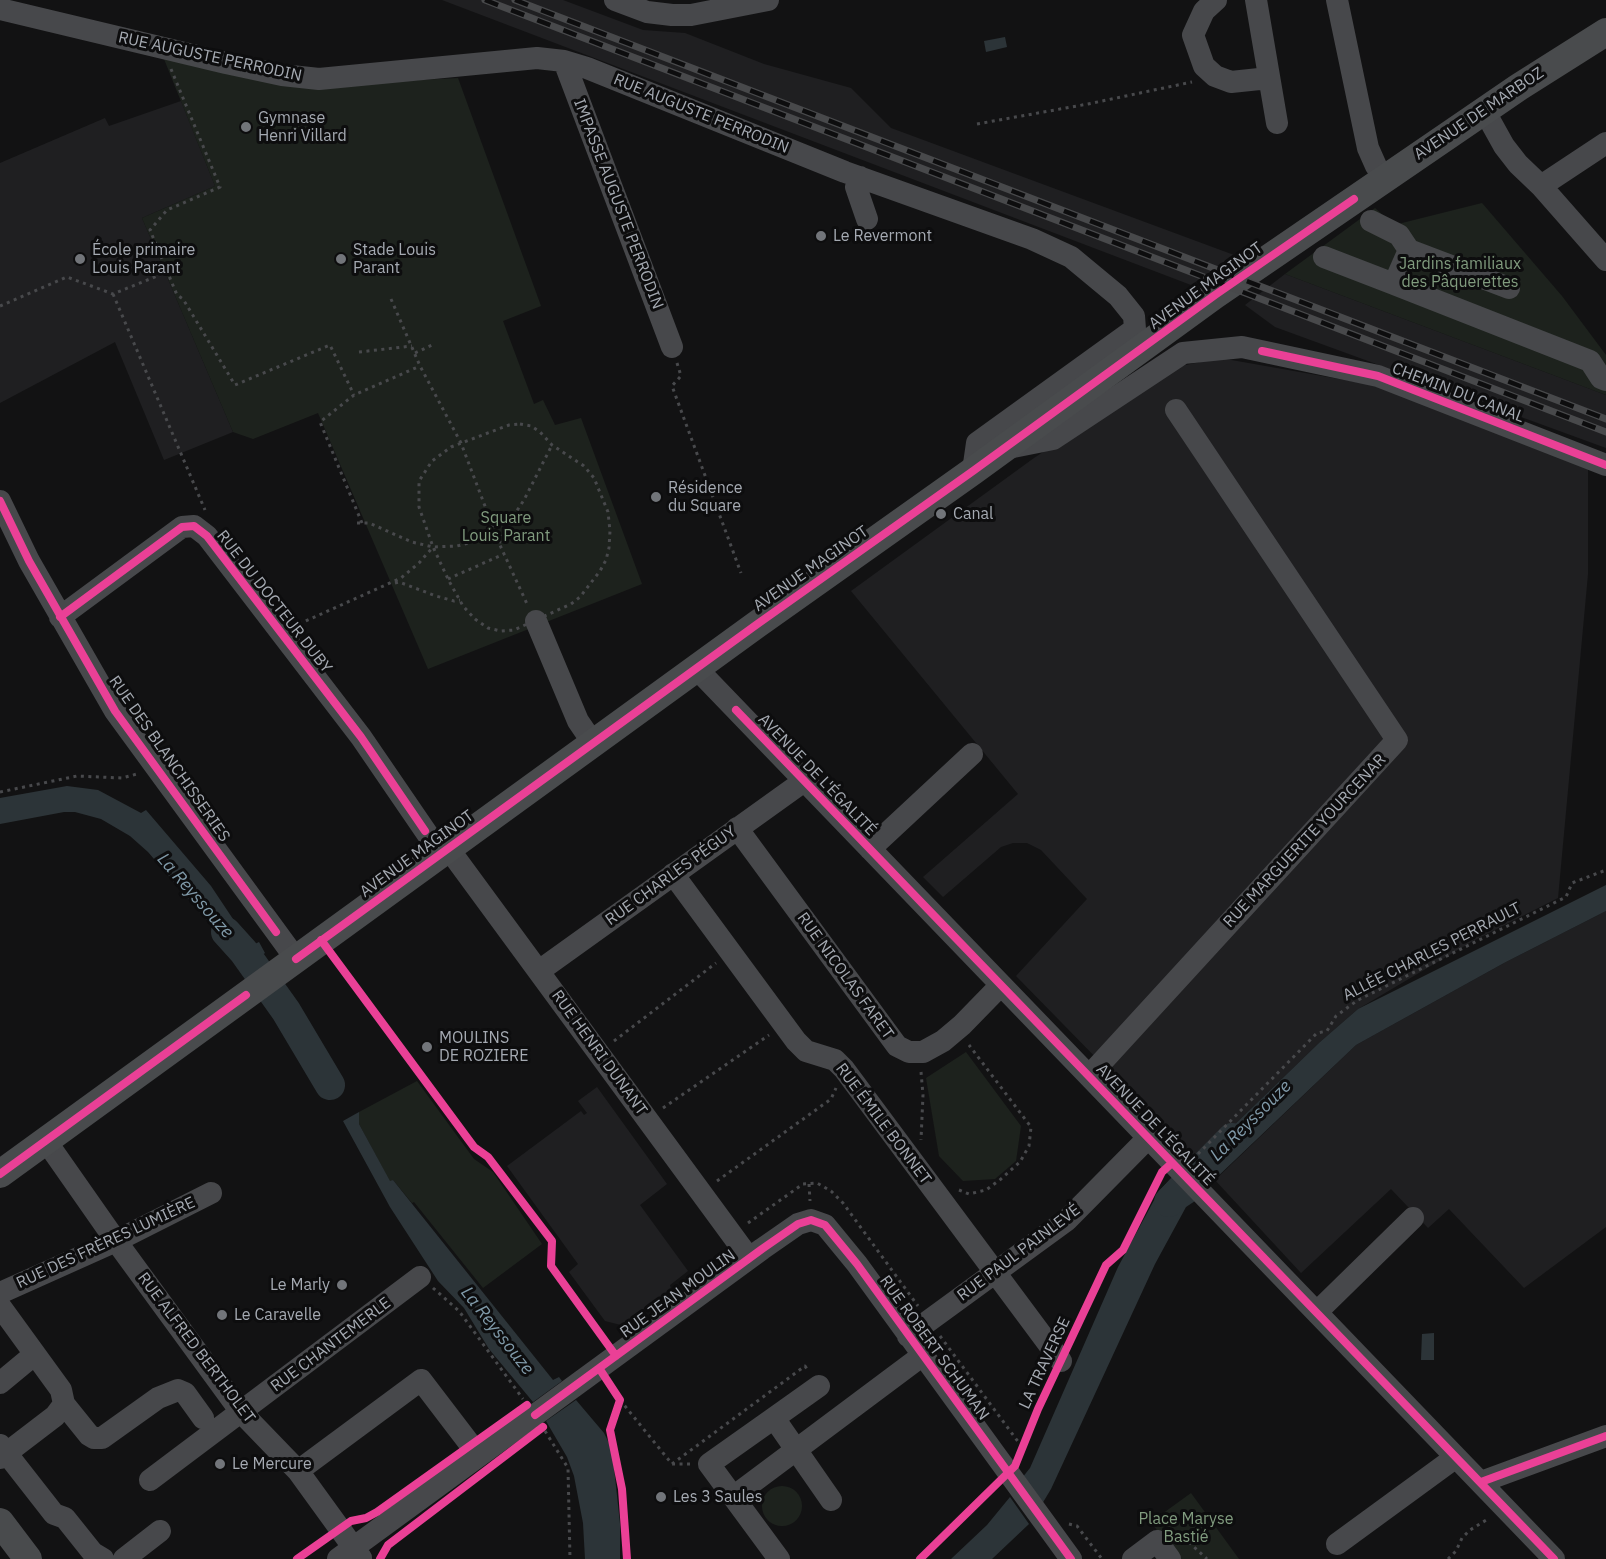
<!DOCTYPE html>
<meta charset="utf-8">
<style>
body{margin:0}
canvas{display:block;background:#121213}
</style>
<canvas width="1606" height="1559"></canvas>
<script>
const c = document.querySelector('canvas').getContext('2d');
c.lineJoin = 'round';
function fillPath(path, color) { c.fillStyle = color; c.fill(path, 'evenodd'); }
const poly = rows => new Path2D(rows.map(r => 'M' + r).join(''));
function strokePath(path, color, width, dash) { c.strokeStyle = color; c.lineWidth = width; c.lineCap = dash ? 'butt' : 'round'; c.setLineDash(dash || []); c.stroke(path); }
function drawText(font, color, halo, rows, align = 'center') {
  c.font = font + ' "IBM Plex Sans",sans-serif'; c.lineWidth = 6; c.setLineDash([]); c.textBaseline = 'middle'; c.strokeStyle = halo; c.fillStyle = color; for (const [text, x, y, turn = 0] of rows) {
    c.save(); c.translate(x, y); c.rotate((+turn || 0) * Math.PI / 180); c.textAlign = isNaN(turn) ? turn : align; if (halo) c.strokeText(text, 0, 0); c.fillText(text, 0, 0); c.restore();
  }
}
fillPath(poly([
 [442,0,563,0,643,30,685,33,764,64,851,88,891,128,1234,255,1191,285],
 [181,101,215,186,142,218,233,432,164,460,115,342,0,403,0,163,105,118,109,126],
 [1285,274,1606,395,1606,448,1275,327,1245,305],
 [1220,358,1373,385,1588,465,1588,574,1558,898,1473,941,1358,1009,1320,1042,1197,1161,1016,976,1087,899,1041,850,1027,843,1013,843,1001,847,943,897,923,877,1018,794,851,591,1034,458,1171,368],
 [1606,911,1606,1227,1524,1288,1449,1209,1428,1228,1391,1189,1301,1273,1215,1180,1356,1045,1504,963],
 [597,1087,667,1184,640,1205,688,1271,670,1285,671,1289,621,1325,605,1321,569,1272,578,1264,507,1166,581,1111,584,1115,587,1113,578,1101]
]), '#1f1f21');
fillPath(poly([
 [164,59,365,83,458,78,541,306,503,321,534,404,543,400,555,425,581,418,642,584,428,669,318,413,253,439,233,432,142,218,215,186],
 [1482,203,1562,296,1606,355,1606,395,1285,274,1375,208,1394,225],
 [966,1052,1021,1126,1016,1161,995,1179,963,1181,939,1156,926,1078],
 [417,1081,474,1159,493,1172,542,1244,483,1288,414,1202,412,1203,393,1180,390,1182,359,1124,359,1112],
 '762 1506a20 20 0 1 1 40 0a20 20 0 1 1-40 0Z',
 [1191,1493,1239,1559,1178,1559,1151,1522]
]), '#1d221d');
fillPath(poly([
 [1005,37,1007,47,986,52,984,41],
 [67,786,98,790,141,813,146,810,211,886,251,946,259,942,265,953,245,968,222,938,148,852,130,836,101,819,75,812,64,812,0,824,0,798],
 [1606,885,1606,911,1504,963,1356,1045,1214,1180,1197,1161,1320,1042,1358,1009],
 [290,999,331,1076,337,1073,341,1079,324,1089,275,1010],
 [359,1112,359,1124,390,1181,393,1180,553,1380,559,1377,562,1381,533,1402,489,1349,464,1308,438,1281,390,1207,343,1121],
 [1172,1177,1195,1201,1186,1207,1155,1264,1051,1489,1042,1504,1022,1478,1030,1468,1118,1267,1159,1191],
 [1434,1333,1434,1360,1421,1360,1422,1334],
 [576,1400,604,1433,612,1449,620,1524,620,1559,585,1559,583,1523,574,1476,567,1457,546,1421],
 [1010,1497,1029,1524,992,1559,951,1559,987,1525]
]), '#2c3438');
strokePath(poly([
 [226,932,244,952,286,1011,330,1085],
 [1169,1202,1232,1138]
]), '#2c3438', 30);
strokePath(poly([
 [171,69,220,187,167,210,150,230,177,295,183,299,235,385,330,345,354,395],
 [977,124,1088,104,1192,82],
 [113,294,205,510],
 [391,299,420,366,461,443,499,543,528,606],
 [0,306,67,277,113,294,167,272],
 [359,352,412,346],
 [415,353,432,345],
 [677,363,681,376,672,386,741,573],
 [520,424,531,426,540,432,552,445,584,466,594,478,608,512,610,531,609,548,606,560,600,571,580,597,571,604,514,630,501,631,488,628,475,619,463,606,449,581,433,547,419,507,419,481,432,461,451,447,509,425,520,424],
 [357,523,369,523,412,542,433,547,457,546,481,540,494,532],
 [362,523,320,422,354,395,420,366],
 [499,543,512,518,524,500,552,445],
 [448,579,504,554],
 [395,583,399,582,436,596,454,601,460,600],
 [299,624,401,578,419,563,433,547],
 [0,792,77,776,122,778,137,774],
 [614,1041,716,963],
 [921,1072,923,1095,921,1140],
 [663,1108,769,1035],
 [1191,1155,1197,1155,1317,1033,1327,1031,1336,1016,1358,1000,1566,897,1572,883,1606,870],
 [717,1181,831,1099,836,1088],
 [809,1184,810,1201],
 [959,1190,969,1194,986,1190,1001,1179,1020,1162,1029,1146,1031,1127,969,1045],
 [748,1223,803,1184,817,1183,831,1191,843,1203,918,1306],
 [433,1288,459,1311,523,1399],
 [940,1336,1022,1447],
 [620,1400,672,1464,690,1464],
 [545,1431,568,1468,570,1559],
 [672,1464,805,1366,809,1372],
 [1069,1524,1077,1526,1102,1559],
 [1177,1534,1180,1534,1207,1559],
 [1448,1559,1456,1551,1462,1538,1470,1530,1488,1519]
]), '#48494c', 3, [3, 4.5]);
strokePath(poly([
 [615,0,647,12,672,15,691,15,768,0],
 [1216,0,1204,11,1193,35,1204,66,1215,76,1231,82,1269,78],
 [1256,0,1277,123],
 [1337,0,1368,148,1376,166,1384,178],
 [0,9,226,63,282,75,319,79,537,58,564,61,587,68,845,172,1032,239,1071,257,1118,296,1134,316,1135,329,977,443,973,471],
 [564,61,672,347],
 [1484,110,1504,146,1518,164,1541,186],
 [1606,143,1541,186,1606,260],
 [860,177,856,187,867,219],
 [1371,221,1399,235,1409,250],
 [1324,257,1394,284],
 [1509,288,1409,250,1394,284,1590,361,1601,378,1606,380],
 [1008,448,1053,439,1183,353,1242,347,1378,376,1606,465],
 [0,501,29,561,115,711,296,959],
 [60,617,182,527,194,526,207,536,361,737,441,854],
 [536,621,578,721,593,743],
 [696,668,1554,1559],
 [737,828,897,1046,909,1052,923,1052,943,1041,962,1025,1001,985],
 [448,848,749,1258],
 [870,849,972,754],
 [673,874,796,1041,806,1051,835,1060,844,1069,1061,1361],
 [539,971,804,781],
 [1089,1076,1397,740,1176,410],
 [46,1141,116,1241,241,1412,298,1471,361,1558],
 [0,1293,116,1241,211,1193],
 [0,1306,61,1390,64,1404,55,1416,0,1458],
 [1317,1312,1413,1218],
 [908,1336,1067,1220,1148,1138],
 [0,1383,35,1354],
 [64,1404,89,1435,94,1438,102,1438,158,1398,178,1390,185,1393,203,1418],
 [774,1418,819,1386],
 [0,1445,54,1514,65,1518,93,1553,103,1559],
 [298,1471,421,1380,479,1456],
 [150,1480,420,1277],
 [1481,1482,1606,1436],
 [733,1497,923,1355],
 [1337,1544,1456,1457],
 [124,1559,160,1531],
 [338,1559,762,1249,798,1224,811,1220,825,1225,857,1264,1071,1559],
 [779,1559,709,1464,774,1418,831,1500],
 [1133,1559,1157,1541,1170,1559]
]), '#47484b', 22);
strokePath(poly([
 [0,1174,756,625,973,471,1215,295,1519,87,1606,32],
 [0,1522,28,1559]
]), '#494b4d', 28);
const rail = poly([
 [485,0,1606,432],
 [515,0,1606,419]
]);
strokePath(rail, '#48494b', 7);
strokePath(rail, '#0d0d0e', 4.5, [14]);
strokePath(poly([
 [1262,351,1378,376,1606,465],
 [0,501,29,561,115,711,276,932],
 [60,617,182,527,194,526,207,536,361,737,425,831],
 [736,710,1554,1559],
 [321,940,474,1147,488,1157,552,1241,551,1266,616,1356],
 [296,959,756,625,973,471,1215,295,1354,199],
 [0,1174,246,995],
 [599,1368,620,1400,610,1430,622,1489,627,1559],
 [535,1415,762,1249,798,1224,811,1220,825,1225,857,1264,1071,1559],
 [1481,1482,1606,1436],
 [297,1559,351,1521,366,1518,377,1512,527,1405],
 [380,1559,388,1545,543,1427],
 [920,1559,1015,1466,1038,1409,1106,1265,1123,1250,1162,1172,1172,1163]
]), '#ea4096', 8);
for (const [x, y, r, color] of [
 [246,127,6,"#72757a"],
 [821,236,6,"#72757a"],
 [80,259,6,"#72757a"],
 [341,259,6,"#72757a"],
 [656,497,6,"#72757a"],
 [941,514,6,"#72757a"],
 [427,1047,6,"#72757a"],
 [342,1285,6,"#72757a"],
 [222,1315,6,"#72757a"],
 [220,1464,6,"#72757a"],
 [661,1497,6,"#72757a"]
]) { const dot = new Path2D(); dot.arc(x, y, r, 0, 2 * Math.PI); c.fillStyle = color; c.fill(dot); strokePath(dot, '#0d0d0e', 2); }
drawText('16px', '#a5aab2', '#0d0d0e', [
 ["RUE AUGUSTE PERRODIN",210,57,12],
 ["RUE AUGUSTE PERRODIN",701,114,22],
 ["AVENUE DE MARBOZ",1479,114,-34],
 ["IMPASSE AUGUSTE PERRODIN",618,204,69],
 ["AVENUE MAGINOT",1206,286,-36],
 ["CHEMIN DU CANAL",1458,393,21],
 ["AVENUE MAGINOT",811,569,-35],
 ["RUE DU DOCTEUR DUBY",274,602,52],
 ["RUE DES BLANCHISSERIES",169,759,55],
 ["AVENUE DE L'ÉGALITÉ",817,775,46],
 ["RUE MARGUERITE YOURCENAR",1305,841,-47],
 ["AVENUE MAGINOT",417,854,-36],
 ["RUE CHARLES PÉGUY",671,876,-36],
 ["ALLÉE CHARLES PERRAULT",1432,952,-27],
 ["RUE NICOLAS FARET",845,976,54],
 ["RUE HENRI DUNANT",599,1053,54],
 ["RUE ÉMILE BONNET",883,1124,53],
 ["AVENUE DE L'ÉGALITÉ",1155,1125,46],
 ["RUE DES FRÈRES LUMIÈRE",106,1243,-25],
 ["RUE PAUL PAINLEVÉ",1019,1253,-37],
 ["RUE JEAN MOULIN",678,1294,-36],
 ["RUE CHANTEMERLE",331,1345,-37],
 ["RUE ALFRED BERTHOLET",196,1348,53],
 ["RUE ROBERT SCHUMAN",934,1348,54],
 ["LA TRAVERSE",1045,1363,-65]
]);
drawText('16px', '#a5aab2', '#0d0d0e', [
 ["Gymnase",258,118],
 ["Henri Villard",258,136],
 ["Le Revermont",833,236],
 ["École primaire",92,250],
 ["Louis Parant",92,268],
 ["Stade Louis",353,250],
 ["Parant",353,268],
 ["Résidence",668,488],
 ["du Square",668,506],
 ["Canal",953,514],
 ["MOULINS",439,1038],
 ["DE ROZIERE",439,1056],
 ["Le Marly",330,1285,"right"],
 ["Le Caravelle",234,1315],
 ["Le Mercure",232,1464],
 ["Les 3 Saules",673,1497]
], 'left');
drawText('16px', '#809b7e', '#0d0d0e', [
 ["Jardins familiaux",1460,264],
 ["des Pâquerettes",1460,282],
 ["Square",506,518],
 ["Louis Parant",506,536],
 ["Place Maryse",1186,1519],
 ["Bastié",1186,1537]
]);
drawText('italic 18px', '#809aa9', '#0d0d0e', [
 ["La Reyssouze",195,896,49],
 ["La Reyssouze",1251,1121,-45],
 ["La Reyssouze",497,1331,52]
]);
</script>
